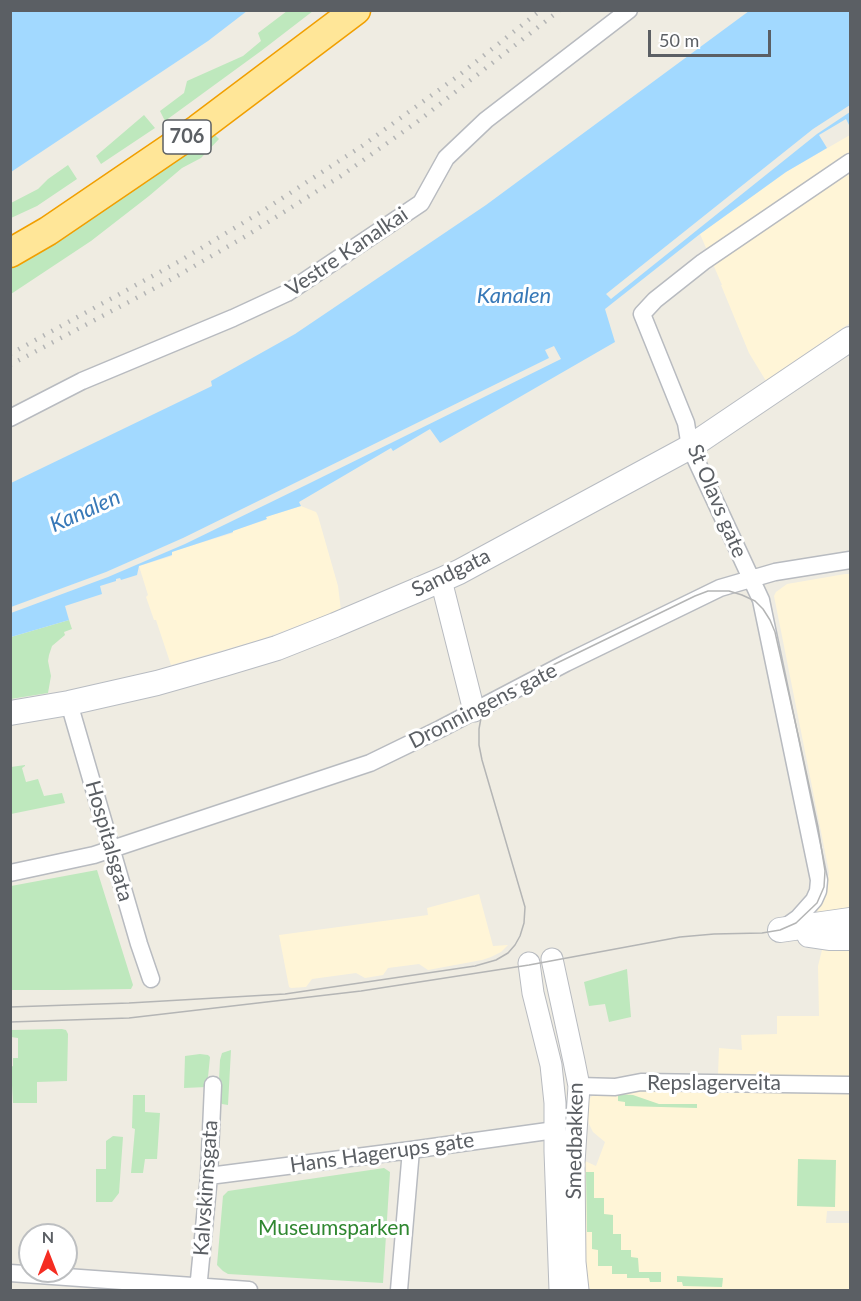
<!DOCTYPE html>
<style>
body{margin:0}
#map{position:relative;width:861px;height:1301px;overflow:hidden;background:#efece2;font-family:Lato,sans-serif}
canvas{display:block}
.frame{position:absolute;inset:0;border:12px solid #5b5f64;pointer-events:none}
.north{position:absolute;left:18px;top:1223px;width:60px;height:60px;box-sizing:border-box;background:#fff;border:2px solid #bdbfc1;border-radius:50%;rotate:0deg;font-size:16px;font-weight:700;line-height:24px;text-align:center;color:#5b5f64}
.north::after{content:'';display:block;margin:auto;width:21px;height:27px;background:#f52d22;clip-path:polygon(50% 0,100% 100%,50% 72%,0 100%)}
.scale{position:absolute;left:648px;top:30px;width:123px;height:27px;box-sizing:border-box;border:3px solid #5b5f64;border-top:0;padding-left:8px;font-size:18px;line-height:21px;white-space:nowrap;color:#5b5f64;-webkit-text-stroke:4px #fff;paint-order:stroke}
</style>
<div id="map">
<canvas width="861" height="1301"></canvas>
<div class="frame"></div>
<div class="north">N</div>
<div class="scale">50 m</div>
</div>
<script>
const c = document.querySelector('canvas').getContext('2d');
c.lineJoin = 'round';
function fillPath(path, color) { c.fillStyle = color; c.fill(path, 'evenodd'); }
const poly = rows => new Path2D(rows.map(r => 'M' + r).join(''));
function strokePath(path, color, width, dash) { c.strokeStyle = color; c.lineWidth = width; c.lineCap = dash ? 'butt' : 'round'; c.setLineDash(dash || []); c.stroke(path); }
function drawText(font, color, halo, rows, align = 'center') {
  c.font = font + ' Lato,sans-serif'; c.lineWidth = 6; c.setLineDash([]); c.textBaseline = 'middle'; c.strokeStyle = halo; c.fillStyle = color; for (const [text, x, y, turn = 0] of rows) {
    c.save(); c.translate(x, y); c.rotate((+turn || 0) * Math.PI / 180); c.textAlign = isNaN(turn) ? turn : align; if (halo) c.strokeText(text, 0, 0); c.fillText(text, 0, 0); c.restore();
  }
}
fillPath(poly([
 [850,135,850,323,766,381,749,353,721,285,722,285,700,234,786,172],
 [301,506,316,512,318,516,338,586,341,610,259,640,171,665,156,620,154,620,146,597,148,595,139,566,172,556,171,552,233,533,232,531,266,520,266,517],
 [845,574,850,574,850,912,817,915,818,908,826,894,829,872,774,596,776,592,787,584],
 [479,894,493,946,508,945,501,952,491,957,482,960,428,970,419,964,388,968,383,975,365,978,356,973,312,979,306,987,291,988,289,987,279,935,428,915,427,908],
 [823,946,850,946,850,1077,718,1075,719,1048,742,1050,741,1035,777,1034,777,1016,819,1016,818,966],
 [660,1086,669,1092,850,1094,850,1211,827,1211,826,1223,850,1223,850,1290,591,1290,586,1284,583,1160,596,1166,605,1142,593,1132,589,1124,587,1115,588,1100,594,1094]
]), '#fff5d7');
fillPath(poly([
 [287,11,313,11,261,51,165,121,160,111,184,93,187,81,243,56,261,41,258,33],
 [144,115,155,128,101,164,96,156],
 [213,133,219,139,201,158,182,168,149,196,91,241,11,294,11,264,141,181,146,183],
 [68,165,77,179,37,206,11,218,11,203,38,189,48,179],
 [69,620,72,629,64,632,65,635,52,646,49,655,48,661,51,676,48,693,11,699,11,637],
 [25,765,25,766,22,768,26,782,38,779,44,796,62,793,65,803,11,814,11,767],
 [97,870,133,985,131,989,64,990,11,990,11,886],
 [627,969,631,1017,609,1022,605,1004,589,1006,584,982],
 [62,1029,66,1030,68,1034,67,1081,37,1082,37,1103,13,1103,11,1067,13,1066,13,1058,18,1058,18,1038,11,1037,11,1030],
 [231,1050,228,1105,222,1104,218,1100,220,1060,222,1053],
 [200,1054,208,1055,210,1057,207,1087,184,1088,185,1056],
 [618,1094,633,1095,659,1104,697,1104,697,1108,625,1106,625,1102,618,1101],
 [133,1095,145,1095,145,1112,160,1113,157,1159,145,1159,143,1173,131,1173,135,1129,132,1128],
 [113,1136,123,1137,119,1193,112,1202,96,1202,96,1169,106,1169,106,1141],
 [798,1159,836,1160,835,1207,797,1206],
 [384,1168,390,1172,383,1283,228,1274,223,1271,217,1265,223,1196,228,1191],
 [586,1172,594,1172,594,1198,604,1198,604,1214,613,1215,613,1234,621,1234,621,1250,631,1250,631,1257,638,1258,639,1272,661,1272,661,1282,650,1282,649,1278,627,1278,627,1274,612,1274,612,1266,598,1266,598,1250,592,1249,592,1232,587,1232],
 [677,1276,723,1278,722,1287,683,1286,682,1282,677,1282]
]), '#bee8bd');
fillPath(poly([
 [11,10,247,10,247,11,208,41,11,172],
 [749,11,850,11,850,127,846,119,819,135,827,148,786,172,700,234,605,309,615,342,440,443,430,429,393,451,391,448,299,502,301,506,266,517,267,519,233,531,233,532,172,552,172,555,139,566,137,575,121,580,120,578,116,579,116,581,100,586,102,594,65,606,69,620,11,637,11,483,212,386,211,381,295,334,486,205]
]), '#a2d9ff');
fillPath(poly([
 [850,105,850,112,817,134,611,299,606,294,813,129],
 [554,346,561,359,306,485,185,544,108,577,11,613,11,607,106,572,183,538,549,358,545,350]
]), '#efece2');
const minor = poly([
 [10,418,82,381,233,318,287,293,421,203,446,158,486,120,629,10],
 [69,703,139,944,151,979],
 [10,873,94,855,370,763,440,729,566,663,720,588,775,572,850,560],
 [784,928,798,918,814,900,818,891,819,880,761,600,690,447,686,423,642,314,655,300,703,262,850,162],
 [579,1086,615,1087,641,1082,850,1085],
 [209,1176,411,1150,555,1130],
 [10,1273,249,1290],
 [198,1290,209,1176,213,1085],
 [399,1290,411,1150]
]);
const tertiary = poly([
 [441,580,474,711],
 [552,959,574,1061,579,1086,574,1163,575,1262,578,1290],
 [529,963,533,993,551,1065,555,1103,555,1151,560,1290]
]);
const secondary = poly([
 [10,713,69,703,157,683,224,664,277,648,335,625,441,580,459,572,690,447,850,339],
 [780,930,850,920],
 [809,935,829,938,850,938]
]);
const trunk = poly([
 [10,253,48,231,198,129,356,10]
]);
strokePath(minor, '#b8bbc0', 19);
strokePath(tertiary, '#b8bbc0', 23);
strokePath(secondary, '#b8bcc2', 26);
strokePath(trunk, '#f19f00', 31);
strokePath(minor, '#fff', 16);
strokePath(tertiary, '#fff', 21);
strokePath(secondary, '#fff', 24);
strokePath(trunk, '#ffe698', 28);
strokePath(poly([
 [10,1007,129,1003,285,994,475,966,496,960,508,953,515,945,520,936,524,923,525,907,482,760,479,745,479,729,481,718,485,710,493,699,499,694,555,664,695,596,708,591,729,591,742,595,755,601,763,609,770,620,775,632,799,739,818,827,825,871,824,887,817,903,796,923,780,930,762,933,714,934,680,937,529,965,361,991,129,1018,10,1022]
]), '#b4b5b5', 1.5);
strokePath(poly([
 [10,354,178,262,261,212,362,146,458,76,541,10],
 [10,365,172,279,246,236,341,176,417,122,560,10]
]), '#b4b5b5', 4.5, [1.5, 8]);
for (const [x, y, w] of [
 [187,137,48]
]) { const box = new Path2D(); box.roundRect(x - w / 2, y - 17, w, 34, 4.5); c.fillStyle = '#fff'; c.fill(box); strokePath(box, '#5b5f64', 1.5); }
drawText('bold 20px', '#5b5f64', null, [
 ["706",187,137]
]);
drawText('21px', '#5b5f64', '#fff', [
 ["Vestre Kanalkai",347,252,-34],
 ["St Olavs gate",717,501,67],
 ["Sandgata",451,573,-26],
 ["Dronningens gate",483,706,-27],
 ["Hospitalsgata",109,841,74],
 ["Repslagerveita",714,1083],
 ["Smedbakken",575,1141,-89],
 ["Hans Hagerups gate",382,1153,-8],
 ["Kalvskinnsgata",206,1188,-86]
]);
drawText('21px', '#2f8730', '#fff', [
 ["Museumsparken",334,1228]
]);
drawText('italic 22px', '#3879b8', '#fff', [
 ["Kanalen",514,296],
 ["Kanalen",85,511,-24]
]);
</script>
